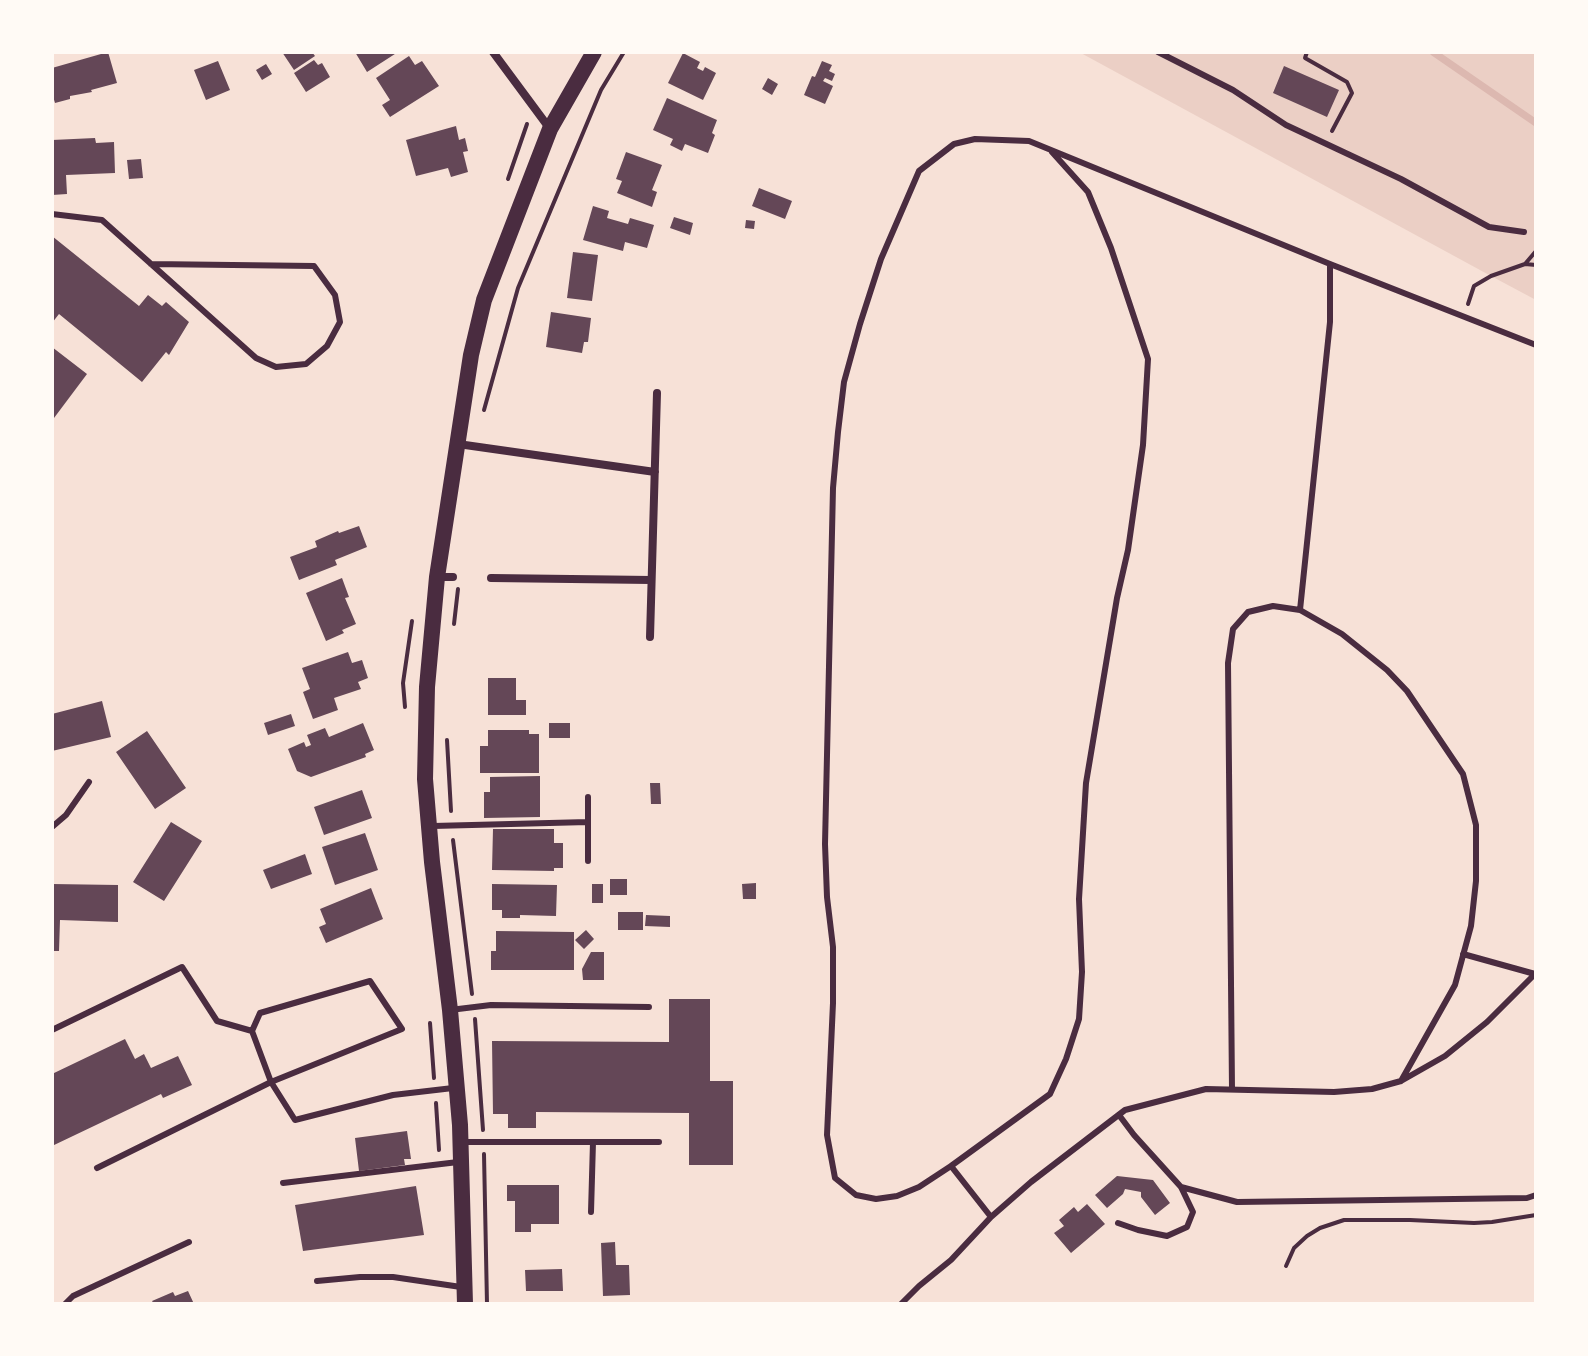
<!DOCTYPE html>
<style>
body{margin:0}
#map{position:relative;width:1588px;height:1356px;overflow:hidden;background:#f7e1d7;font-family:"Varela Round",sans-serif}
canvas{display:block}
.frame{position:absolute;inset:0;border:54px solid #fffaf5;pointer-events:none}
</style>
<div id="map">
<canvas width="1588" height="1356"></canvas>
<div class="frame"></div>
</div>
<script>
const c = document.querySelector('canvas').getContext('2d');
c.lineJoin = 'round';
function fillPath(path, color) { c.fillStyle = color; c.fill(path, 'evenodd'); }
const poly = rows => new Path2D(rows.map(r => 'M' + r).join(''));
function strokePath(path, color, width, dash) { c.strokeStyle = color; c.lineWidth = width; c.lineCap = dash ? 'butt' : 'round'; c.setLineDash(dash || []); c.stroke(path); }
fillPath(poly([
 [1079,52,1536,52,1536,300,1491,276]
]), '#ebcfc5');
strokePath(poly([
 [1433,52,1536,123]
]), '#dcb8b0', 7);
fillPath(poly([
 [108,52,117,83,91,90,92,92,70,96,70,99,55,103,52,93,52,68],
 [282,52,312,52,315,56,294,70],
 [355,52,398,52,367,72],
 [683,53,700,62,697,68,703,71,705,67,716,73,703,100,668,83],
 [409,56,415,65,422,61,439,86,390,117,382,105,390,100,376,78],
 [314,60,318,65,322,63,330,77,306,92,294,73],
 [218,61,230,90,206,100,194,70],
 [822,61,832,65,829,71,835,74,832,81,825,78,823,81,833,86,825,104,804,95,812,76,815,77],
 [266,64,272,74,262,80,256,70],
 [1284,66,1339,90,1327,117,1273,93],
 [768,78,778,84,772,95,762,89],
 [667,98,717,120,712,133,715,135,708,153,685,144,682,151,670,145,673,139,653,130],
 [456,126,459,140,465,138,468,151,463,152,468,172,451,177,448,168,416,176,406,140],
 [95,138,96,143,114,142,115,173,66,175,67,194,52,195,52,140],
 [626,152,662,165,652,190,657,192,652,207,617,193,622,181,616,179],
 [141,159,143,178,129,179,127,160],
 [759,188,792,201,785,219,752,206],
 [593,206,609,211,607,218,628,224,630,218,654,225,647,248,625,242,623,251,583,240],
 [674,217,693,223,690,235,670,228],
 [746,220,755,221,754,229,745,228],
 [52,236,139,306,148,295,162,306,166,302,189,322,169,355,166,352,142,382,59,314,52,323],
 [573,252,598,255,592,301,567,298],
 [551,312,591,318,588,342,584,342,582,353,546,347],
 [52,347,87,374,54,418,52,416],
 [359,526,367,547,335,560,337,565,299,580,290,557,317,547,315,541,338,531,339,533],
 [342,578,349,597,345,598,356,624,342,630,344,633,326,641,306,593],
 [348,652,352,663,362,660,368,678,358,682,361,689,334,698,338,710,313,719,303,692,310,689,302,668],
 [488,678,516,678,516,700,526,700,526,715,488,715],
 [102,701,111,737,52,751,52,714],
 [291,714,295,726,268,735,264,723],
 [363,723,374,750,365,754,366,757,311,777,297,771,288,749,304,742,306,747,311,745,307,735,325,728,329,737],
 [549,723,570,723,570,738,549,738],
 [488,730,529,730,529,734,539,734,539,773,480,773,480,746,488,746],
 [147,731,186,788,155,809,116,752],
 [540,776,540,817,484,818,484,792,490,792,490,777],
 [650,783,660,783,661,804,651,804],
 [362,790,372,818,324,835,314,807],
 [171,822,202,841,164,901,133,882],
 [493,829,554,829,554,843,563,843,563,868,554,868,554,871,492,870],
 [365,833,378,870,335,885,322,847],
 [305,854,312,874,271,889,263,870],
 [610,879,627,879,627,895,610,895],
 [756,883,756,899,743,899,742,884],
 [52,884,118,885,118,922,60,920,59,951,52,951],
 [492,884,557,885,556,916,520,915,520,918,502,918,502,910,492,910],
 [592,884,603,884,603,903,592,903],
 [371,888,383,919,326,943,319,927,326,924,320,909],
 [618,912,643,912,643,930,618,930],
 [646,915,670,916,670,927,645,926],
 [586,930,594,939,584,949,575,940],
 [496,931,574,932,574,970,491,970,491,951,496,951],
 [591,952,604,952,604,980,583,980,582,969],
 [669,999,710,999,710,1081,733,1081,733,1165,689,1165,689,1113,536,1112,536,1128,508,1128,508,1114,493,1114,492,1041,669,1042],
 [125,1039,135,1059,144,1054,151,1068,178,1056,192,1085,163,1098,161,1094,52,1146,52,1074],
 [407,1131,411,1159,404,1159,405,1165,359,1171,355,1138],
 [1117,1176,1153,1180,1170,1203,1155,1215,1141,1197,1141,1192,1125,1189,1123,1194,1107,1208,1095,1195],
 [507,1185,559,1185,559,1224,531,1224,531,1232,515,1232,515,1201,507,1201],
 [416,1186,424,1235,303,1251,295,1205],
 [1087,1204,1105,1224,1071,1253,1054,1233,1064,1226,1059,1220,1074,1207,1078,1212],
 [615,1242,616,1265,629,1265,630,1295,603,1296,601,1243],
 [562,1269,563,1291,526,1291,525,1270],
 [188,1291,194,1304,154,1304,152,1301,173,1292,175,1296]
]), '#644757');
strokePath(poly([
 [1307,52,1305,58,1347,82,1352,93,1332,131],
 [508,179,527,124],
 [1525,264,1536,251],
 [1468,304,1474,286,1491,276,1525,264,1536,265],
 [484,410,518,288,601,90,624,52],
 [454,624,458,589],
 [405,707,403,683,412,621],
 [447,740,451,811],
 [453,840,472,994],
 [475,1019,483,1130],
 [430,1023,434,1078],
 [436,1103,439,1150],
 [484,1154,487,1304],
 [1286,1266,1294,1248,1307,1236,1320,1228,1344,1220,1410,1220,1474,1223,1492,1222,1536,1215]
]), '#4a2c40', 4);
strokePath(poly([
 [1158,52,1233,90,1286,125,1401,179,1489,227,1524,232],
 [52,214,102,220,256,358,276,367,306,364,327,346,340,322,335,295,314,266,151,264],
 [1300,610,1330,322,1330,264],
 [588,797,588,822],
 [433,826,588,822,588,861],
 [52,827,66,815,89,782],
 [1463,954,1535,974],
 [450,1010,491,1005,649,1007],
 [52,1030,182,967,217,1021,252,1031],
 [1232,1089,1228,663,1233,629,1248,612,1273,606,1300,610,1342,634,1387,670,1407,691,1463,774,1476,825,1476,881,1471,926,1455,985,1401,1081],
 [461,1142,659,1142],
 [951,1166,1050,1094,1066,1059,1079,1019,1082,972,1079,899,1086,783,1117,598,1128,550,1143,445,1148,359,1111,248,1088,192,1052,152],
 [97,1168,271,1082,402,1029,370,981,260,1013,252,1031,271,1082,295,1120,393,1095,453,1088],
 [283,1183,458,1162],
 [1181,1187,1237,1202,1527,1198,1536,1195],
 [591,1212,593,1142],
 [991,1217,951,1166,919,1187,897,1196,876,1199,856,1195,835,1178,827,1135,833,1003,833,947,827,897,825,844,833,488,838,432,844,382,860,324,881,259,919,171,954,144,975,139,1029,141,1330,264,1536,345],
 [1118,1223,1138,1230,1167,1236,1187,1227,1193,1212,1181,1187,1134,1135,1119,1115],
 [317,1281,360,1277,393,1277,461,1287],
 [65,1304,73,1296,189,1242],
 [901,1304,919,1286,951,1260,991,1217,1031,1182,1125,1110,1206,1089,1334,1092,1372,1089,1401,1081,1445,1056,1487,1022,1536,973]
]), '#4a2c40', 6);
strokePath(poly([
 [493,52,550,129],
 [458,444,655,472],
 [437,577,453,577],
 [491,578,651,580],
 [650,637,657,393]
]), '#4a2c40', 8);
strokePath(poly([
 [465,1304,460,1125,450,1010,432,862,425,779,427,687,437,577,471,355,484,300,550,129,594,52]
]), '#4a2c40', 16);
</script>
